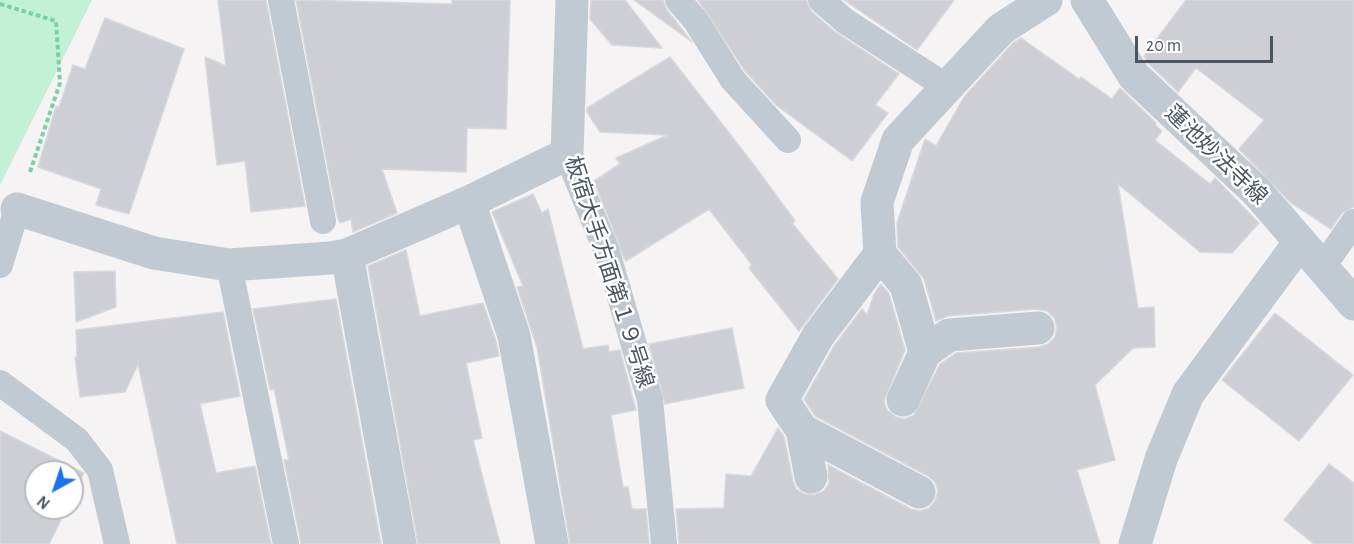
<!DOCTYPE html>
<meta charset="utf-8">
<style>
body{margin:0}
#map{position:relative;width:1354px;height:544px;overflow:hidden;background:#f5f3f3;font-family:"Alegreya Sans",sans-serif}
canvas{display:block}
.north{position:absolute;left:24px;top:460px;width:60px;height:60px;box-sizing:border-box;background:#fff;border:2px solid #b7bbc0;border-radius:50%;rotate:220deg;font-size:16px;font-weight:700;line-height:24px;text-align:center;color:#4a5661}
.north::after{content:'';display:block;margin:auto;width:21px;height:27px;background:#1a73e8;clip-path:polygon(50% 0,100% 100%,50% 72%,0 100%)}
.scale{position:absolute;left:1135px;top:36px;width:138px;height:27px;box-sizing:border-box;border:3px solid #4a5661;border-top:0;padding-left:8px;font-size:18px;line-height:21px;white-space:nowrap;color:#4a5661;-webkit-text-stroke:4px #fff;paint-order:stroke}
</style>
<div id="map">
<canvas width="1354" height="544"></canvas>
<div class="north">N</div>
<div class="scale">20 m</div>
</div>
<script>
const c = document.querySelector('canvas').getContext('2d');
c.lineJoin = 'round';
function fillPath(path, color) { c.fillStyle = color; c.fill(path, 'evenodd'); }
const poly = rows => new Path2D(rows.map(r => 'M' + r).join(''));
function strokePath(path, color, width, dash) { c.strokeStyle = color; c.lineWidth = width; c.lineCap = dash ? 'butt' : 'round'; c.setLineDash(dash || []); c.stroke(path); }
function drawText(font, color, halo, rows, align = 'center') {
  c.font = font + ' "Alegreya Sans","Noto Sans JP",sans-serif'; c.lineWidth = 5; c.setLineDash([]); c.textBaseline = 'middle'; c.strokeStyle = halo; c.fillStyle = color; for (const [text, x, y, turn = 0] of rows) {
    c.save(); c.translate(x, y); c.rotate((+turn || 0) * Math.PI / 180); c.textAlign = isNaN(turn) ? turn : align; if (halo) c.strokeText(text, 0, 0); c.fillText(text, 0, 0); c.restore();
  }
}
fillPath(poly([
 [0,0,92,0,0,185]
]), '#c3f1d5');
const building = poly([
 [218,0,266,0,305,206,251,212,245,161,217,165,205,57,226,66,218,0],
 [296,0,452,4,452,0,510,0,506,129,467,128,466,172,382,169,397,213,353,232,351,219,340,223,337,216,296,0],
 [591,0,625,0,662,48,612,45,590,19,591,0],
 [634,0,663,0,667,10,692,42,634,0],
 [698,0,806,0,811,11,835,32,899,74,875,105,888,113,852,161,776,105,745,71,698,0],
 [844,0,954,0,917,50,844,0],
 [1186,0,1354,0,1354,207,1342,213,1331,229,1290,202,1239,149,1264,120,1196,68,1178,92,1149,64,1144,56,1186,0],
 [105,18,184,49,129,214,96,205,101,189,38,167,56,106,59,107,73,65,85,69,105,18],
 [1021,38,1079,79,1081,77,1112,99,1120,88,1156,123,1155,125,1162,131,1155,140,1210,184,1215,178,1259,223,1232,253,1200,252,1118,184,1138,308,1154,307,1155,347,1133,348,1095,385,1115,460,1077,470,1100,544,679,544,676,509,724,508,726,474,751,476,778,428,784,437,793,481,796,489,804,494,814,495,824,491,829,483,828,465,911,509,920,511,929,508,935,501,938,491,935,482,928,476,815,416,804,399,834,346,862,309,867,315,874,294,881,284,889,294,905,350,884,401,887,410,896,417,905,419,914,415,940,364,956,353,1039,347,1048,344,1055,337,1057,327,1054,318,1047,311,1037,309,948,316,936,321,924,279,898,247,897,223,925,139,936,146,964,97,1013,43,1021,38],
 [670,57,751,161,795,221,792,223,838,279,799,331,749,268,752,265,709,209,626,261,624,258,594,181,620,164,616,158,668,135,600,132,587,112,587,108,670,57],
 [533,194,542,213,548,209,583,349,608,345,609,352,620,350,636,410,611,415,623,487,628,487,632,509,646,509,649,544,570,544,537,347,517,287,523,286,492,212,533,194],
 [406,250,420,316,483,303,496,341,499,356,466,363,482,438,473,440,500,544,418,544,368,266,406,250],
 [115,271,116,307,76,322,74,272,115,271],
 [336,299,381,544,301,544,284,460,289,460,274,389,270,390,253,309,336,299],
 [223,312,240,396,200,404,216,473,255,466,271,544,177,544,138,364,125,392,80,397,75,357,77,357,76,330,223,312],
 [1275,313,1353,375,1299,441,1222,380,1275,313],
 [732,328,744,388,665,404,649,344,732,328],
 [0,431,84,473,72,497,72,472,36,472,36,508,67,508,49,544,0,544,0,431],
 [1329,464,1354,483,1354,544,1314,544,1284,520,1329,464]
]);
fillPath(building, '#cdcfd5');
strokePath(building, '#d7d9de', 1.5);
strokePath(poly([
 [0,4,56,21,60,83,30,172]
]), '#7ad0a6', 4, [4.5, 3]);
strokePath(poly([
 [281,0,323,221],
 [678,0,696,21,733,80,788,140],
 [821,0,845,21,947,87],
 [567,154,607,252,650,400,664,544],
 [0,265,17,209],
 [229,265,286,544],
 [1322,268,1354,222],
 [0,383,77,440,100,470,117,544]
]), '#c1cad2', 26);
strokePath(poly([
 [1087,0,1134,76,1257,192,1354,304],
 [469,202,514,336,552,544],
 [17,209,154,253,229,265,330,258,347,255,469,202,567,154,572,0],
 [880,254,906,285,925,352],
 [347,255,400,544],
 [903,400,925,352,949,335,1038,328],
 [802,430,919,492],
 [811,477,802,430,782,400,818,336,880,254,877,202,898,140,1001,29,1046,0],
 [1135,544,1161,459,1188,394,1300,242]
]), '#c1cad2', 33);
drawText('22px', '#4a5661', '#fff', [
 ["蓮池妙法寺線",1216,155,44],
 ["板宿大手方面第１９号線",609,272,72]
]);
</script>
